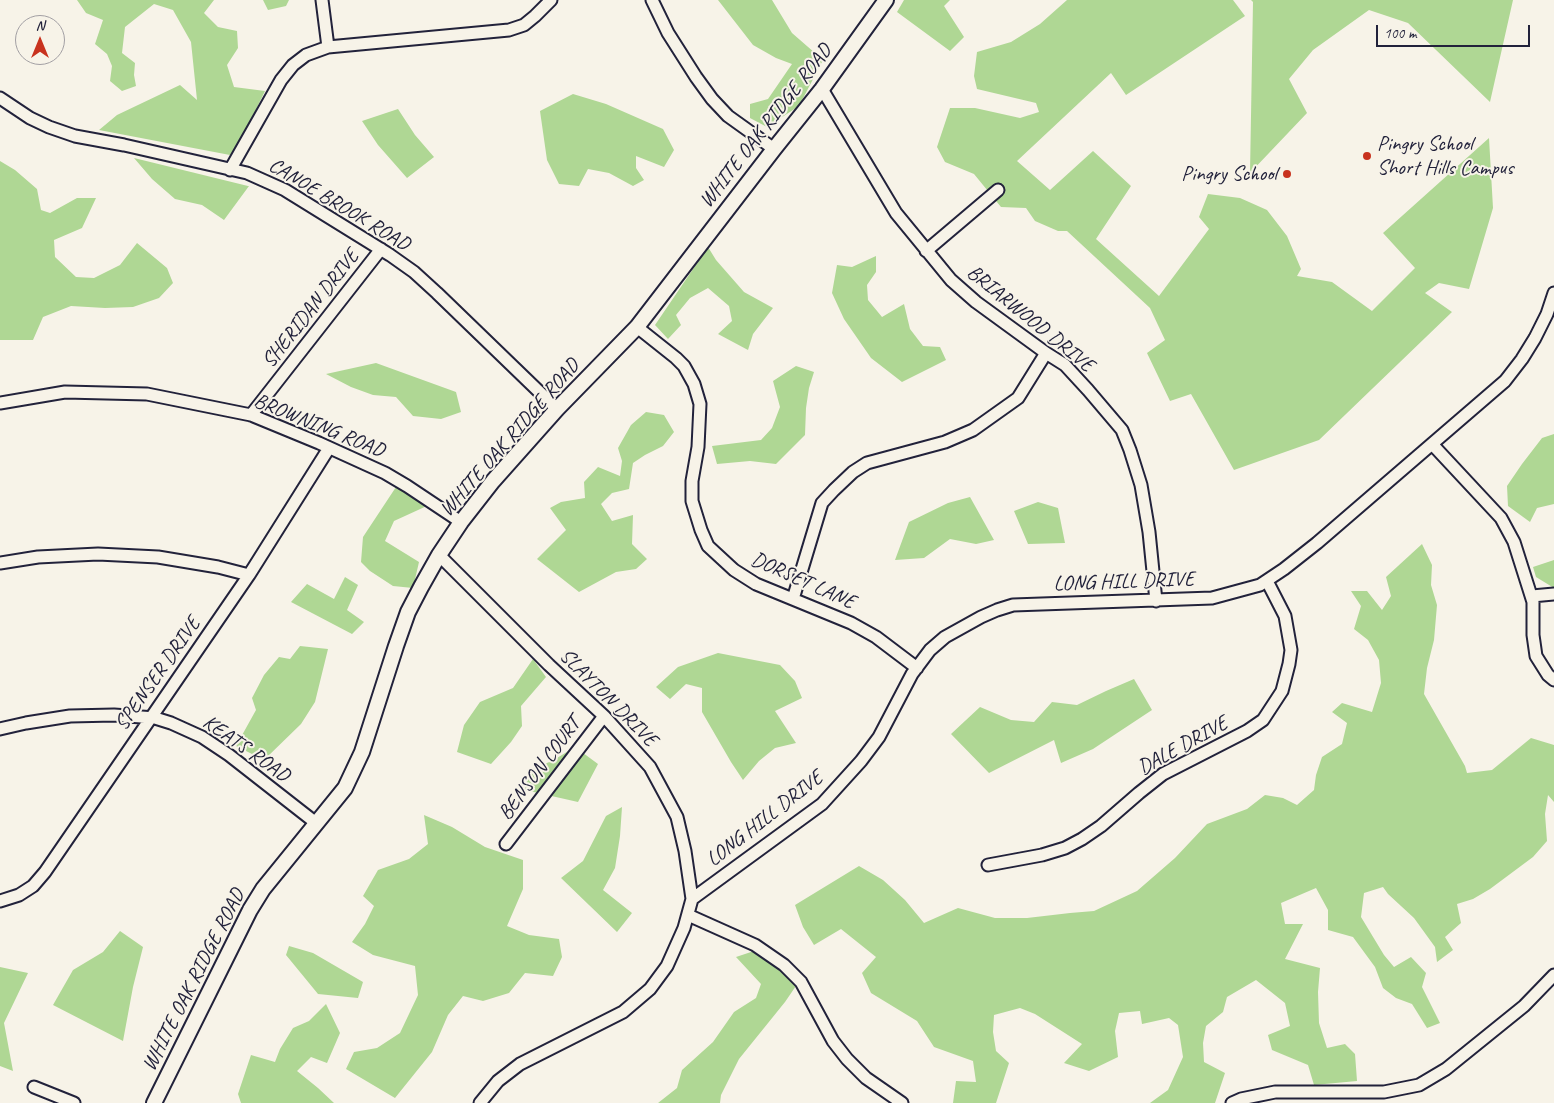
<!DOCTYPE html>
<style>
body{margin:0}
#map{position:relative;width:1554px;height:1103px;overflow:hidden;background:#f7f3e8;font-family:Caveat,sans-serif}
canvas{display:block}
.north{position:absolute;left:15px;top:15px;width:50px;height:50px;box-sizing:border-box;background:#f7f3e8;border:1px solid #a29fa3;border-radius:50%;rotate:0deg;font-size:14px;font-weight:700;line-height:20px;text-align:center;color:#22223b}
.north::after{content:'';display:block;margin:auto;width:18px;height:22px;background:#c8321e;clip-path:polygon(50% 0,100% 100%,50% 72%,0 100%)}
.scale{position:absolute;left:1376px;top:25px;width:154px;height:22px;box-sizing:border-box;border:2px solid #22223b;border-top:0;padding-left:6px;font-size:15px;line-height:18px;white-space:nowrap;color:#22223b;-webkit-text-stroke:4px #f7f3e8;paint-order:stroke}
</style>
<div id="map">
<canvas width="1554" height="1103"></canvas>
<div class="north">N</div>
<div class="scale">100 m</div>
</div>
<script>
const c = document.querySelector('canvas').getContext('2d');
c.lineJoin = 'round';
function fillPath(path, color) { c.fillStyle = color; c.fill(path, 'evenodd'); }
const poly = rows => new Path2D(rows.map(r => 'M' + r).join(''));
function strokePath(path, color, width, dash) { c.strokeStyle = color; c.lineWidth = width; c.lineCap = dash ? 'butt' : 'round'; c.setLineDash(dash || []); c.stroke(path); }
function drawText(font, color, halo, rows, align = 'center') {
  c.font = font + ' Caveat,sans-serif'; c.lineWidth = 4; c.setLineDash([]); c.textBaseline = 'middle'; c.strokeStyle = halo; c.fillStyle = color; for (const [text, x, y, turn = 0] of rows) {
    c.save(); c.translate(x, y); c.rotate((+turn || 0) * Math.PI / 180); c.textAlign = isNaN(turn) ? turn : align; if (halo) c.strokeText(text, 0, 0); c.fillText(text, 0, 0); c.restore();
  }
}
fillPath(poly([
 [77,0,214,0,204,13,218,27,237,31,238,48,227,65,234,87,265,91,242,138,230,155,99,130,117,115,180,85,197,100,191,42,173,10,154,4,125,27,122,53,135,63,134,75,136,86,122,91,110,81,112,66,107,54,95,44,103,20,86,13],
 [263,0,289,0,286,6,268,10],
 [718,0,772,0,792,33,823,60,799,106,767,127,750,118,750,104,768,99,792,64,776,58,753,45],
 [904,0,950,0,944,6,964,37,950,51,897,12],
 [1067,0,1233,0,1245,16,1126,95,1111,73,1017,161,1050,190,1093,151,1131,186,1096,239,1159,296,1209,229,1199,217,1208,194,1240,198,1267,210,1287,236,1301,269,1297,276,1332,282,1372,311,1415,268,1383,233,1489,138,1493,208,1469,289,1439,283,1425,293,1452,312,1319,440,1234,470,1191,394,1170,401,1147,353,1165,340,1150,308,1067,231,1058,231,1035,221,1026,208,1001,207,974,174,945,162,937,147,950,108,975,108,1020,118,1039,112,1036,103,977,89,974,76,977,52,1011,42,1040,24],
 [1251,0,1513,0,1490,102,1408,23,1369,10,1313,50,1289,79,1307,113,1250,173,1253,2],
 [573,94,606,104,663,129,674,150,664,167,636,156,636,168,644,180,633,186,609,173,588,169,579,186,559,184,547,160,540,111],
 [398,109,415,135,434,157,407,178,378,145,362,121],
 [134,158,248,186,249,186,224,220,202,205,175,199,152,179],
 [0,161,15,170,37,189,41,210,50,213,77,198,96,198,82,228,54,240,55,257,76,277,94,278,120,265,137,243,167,268,173,283,159,298,133,307,105,308,71,306,43,317,33,340,0,340],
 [708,247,716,260,744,292,773,308,753,334,748,350,718,334,732,321,729,306,708,288,690,298,676,315,681,325,668,339,655,325],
 [876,256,876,272,867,285,868,300,882,317,904,304,910,329,923,346,940,347,946,360,902,382,871,358,844,319,832,293,837,265,852,267],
 [376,363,456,392,461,412,441,419,413,416,396,397,373,395,351,387,326,374],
 [796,366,814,372,809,388,806,408,805,435,776,464,750,461,717,464,712,446,761,440,772,428,780,407,773,381],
 [646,412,664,415,674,432,663,446,645,455,633,463,629,489,612,493,601,504,612,521,633,515,632,544,647,559,636,569,616,572,579,592,537,559,566,530,550,508,561,502,585,498,584,482,598,467,620,476,622,461,618,448,631,425],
 [1554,434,1554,504,1537,508,1530,522,1508,506,1507,486,1522,464,1542,438],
 [396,487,429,505,394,521,385,541,419,562,413,588,393,586,370,571,361,562,363,537],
 [970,497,994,540,976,544,950,539,924,558,895,560,909,522,948,503],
 [1038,502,1058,508,1065,543,1028,544,1014,511],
 [1422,544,1432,565,1431,585,1437,605,1434,640,1427,668,1424,694,1465,766,1467,773,1492,770,1531,738,1554,745,1554,802,1548,795,1545,814,1547,841,1533,857,1490,889,1473,899,1457,904,1461,923,1445,937,1453,950,1437,962,1435,947,1414,918,1388,894,1383,887,1364,893,1361,917,1384,955,1394,967,1411,957,1426,973,1422,987,1440,1023,1427,1028,1412,1004,1396,998,1383,988,1375,967,1353,937,1328,930,1328,910,1316,888,1281,903,1285,924,1303,924,1285,959,1320,968,1318,992,1319,1023,1327,1048,1345,1044,1355,1054,1357,1081,1314,1085,1308,1065,1272,1050,1268,1035,1290,1026,1285,1003,1256,980,1227,997,1223,1012,1206,1026,1203,1043,1204,1062,1225,1073,1215,1103,1150,1103,1168,1090,1183,1057,1178,1025,1169,1018,1142,1024,1140,1011,1119,1013,1115,1031,1118,1057,1089,1071,1064,1063,1082,1044,1035,1014,1020,1008,994,1015,993,1032,996,1051,1009,1063,996,1103,953,1103,956,1081,976,1082,973,1061,934,1047,917,1021,871,993,862,973,876,957,841,929,814,945,803,927,795,905,859,866,883,880,905,900,924,923,958,908,995,918,1027,918,1070,913,1094,911,1137,891,1175,858,1207,824,1247,809,1265,795,1283,798,1297,805,1314,790,1316,775,1322,757,1342,744,1347,723,1332,712,1342,703,1372,712,1381,683,1379,660,1368,640,1354,629,1361,606,1351,591,1367,591,1382,610,1391,596,1386,577],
 [1554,560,1554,588,1536,577,1533,567],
 [345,577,358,585,347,610,364,622,352,634,291,602,307,584,334,599],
 [300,646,328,649,315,702,301,724,264,760,236,746,256,710,252,698,264,675,279,657,290,659],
 [718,653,780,665,795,681,802,698,775,711,796,743,775,748,759,761,743,780,731,762,702,712,702,688,686,684,670,699,656,687,678,667],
 [533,659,546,677,521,706,522,726,511,742,491,764,457,752,464,725,480,702,513,688],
 [1134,679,1152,710,1093,749,1061,763,1054,740,989,773,951,734,980,707,1011,720,1034,722,1052,702,1077,705,1106,691],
 [575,747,598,764,578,802,525,790,529,770,552,761],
 [622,807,620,836,615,868,603,890,632,913,617,932,561,878,583,861,606,816],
 [424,815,452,827,485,847,523,860,523,889,507,926,529,935,559,939,562,957,553,976,525,973,509,993,483,1001,463,996,448,1015,432,1052,395,1098,346,1069,354,1052,377,1048,400,1033,418,995,415,966,373,955,352,942,365,924,374,906,363,896,378,870,409,859,428,844],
 [120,931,143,947,133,987,123,1041,53,1005,73,970,103,952],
 [289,946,313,953,363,982,358,998,318,994,286,955],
 [754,951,798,983,785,1002,739,1059,721,1095,720,1103,658,1103,677,1088,682,1070,713,1042,734,1012,756,998,761,984,736,957],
 [0,967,28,973,4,1023,13,1071,0,1066],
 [326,1004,340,1033,327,1063,311,1057,297,1071,318,1088,334,1103,241,1103,238,1094,251,1055,275,1062,280,1049,293,1028,309,1021]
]), '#afd794');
const minor = poly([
 [322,0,328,47],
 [652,0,668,33,696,77,712,99,728,116,774,149],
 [822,89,896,213,951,280,976,302,1046,353,1065,365,1088,390,1122,430,1130,450,1141,485,1149,532,1156,601],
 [0,98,30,118,49,127,75,136,124,145,247,173,285,190,390,255,414,272,437,293,557,409],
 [230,170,281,80,293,65,306,55,328,47,509,30,524,25,535,16,551,0],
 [926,251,998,190],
 [637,327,676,358,684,366,694,384,700,404,698,447,692,481,692,501,701,530,708,546,734,570,756,584,851,623,876,637,917,668],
 [0,403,65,392,147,394,251,415,319,443,385,473,407,486,461,522],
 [251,415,381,249],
 [1432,444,1501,518,1514,542,1533,602,1533,635,1536,656,1548,675,1554,680],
 [439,555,549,665,604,716,650,767,677,817,685,851,692,899,684,928,667,966,650,989,623,1012,520,1064,498,1081,480,1103],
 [0,563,38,557,98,554,158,557,218,567,249,575],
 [1532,596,1554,594],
 [793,599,822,503,834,490,853,472,867,463,945,442,973,430,1018,398,1046,353],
 [0,729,26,723,70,716,114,715,155,718,171,723,202,737,229,755,316,823],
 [506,844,604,716],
 [988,865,1042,855,1065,848,1082,839,1101,826,1139,793,1163,774,1247,731,1263,720,1282,691,1289,664,1291,650,1285,616,1267,581],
 [692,899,822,804,861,761,879,737,912,674,930,650,945,637,981,617,997,610,1013,605,1212,598,1260,585,1284,569,1317,543,1505,381,1522,359,1535,338,1547,314,1554,293],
 [0,901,19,895,33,886,45,872,249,575,329,448],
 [688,915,755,945,784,965,801,982,833,1041,847,1059,866,1078,902,1103],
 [34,1087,74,1103],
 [1232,1103,1241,1099,1275,1092,1384,1092,1419,1085,1446,1069,1524,1006,1554,975]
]);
const tertiary = poly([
 [154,1103,250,910,263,889,345,788,362,752,396,646,408,612,421,587,439,555,461,522,493,481,557,409,637,327,774,149,822,89,886,0]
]);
strokePath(minor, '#22223b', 15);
strokePath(tertiary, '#22223b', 18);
strokePath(minor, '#f7f3e8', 11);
strokePath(tertiary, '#f7f3e8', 14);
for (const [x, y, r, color] of [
 [1367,156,5,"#c8321e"],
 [1287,174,5,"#c8321e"]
]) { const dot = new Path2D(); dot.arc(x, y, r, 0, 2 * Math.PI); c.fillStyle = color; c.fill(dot); strokePath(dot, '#f7f3e8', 2); }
drawText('21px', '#22223b', '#f7f3e8', [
 ["WHITE OAK RIDGE ROAD",766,126,-52],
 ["CANOE BROOK ROAD",339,205,31],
 ["SHERIDAN DRIVE",311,309,-52],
 ["BRIARWOOD DRIVE",1030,319,39],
 ["BROWNING ROAD",319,426,22],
 ["WHITE OAK RIDGE ROAD",510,438,-49],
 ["DORSET LANE",803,581,24],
 ["LONG HILL DRIVE",1124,582,-2],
 ["SPENSER DRIVE",158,674,-55],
 ["SLAYTON DRIVE",608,698,45],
 ["DALE DRIVE",1183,746,-29],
 ["KEATS ROAD",246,749,35],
 ["BENSON COURT",540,769,-53],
 ["LONG HILL DRIVE",765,819,-38],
 ["WHITE OAK RIDGE ROAD",194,980,-63]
]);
drawText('21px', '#22223b', '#f7f3e8', [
 ["Pingry School",1377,144],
 ["Short Hills Campus",1377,168],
 ["Pingry School",1277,174,"right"]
], 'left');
</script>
